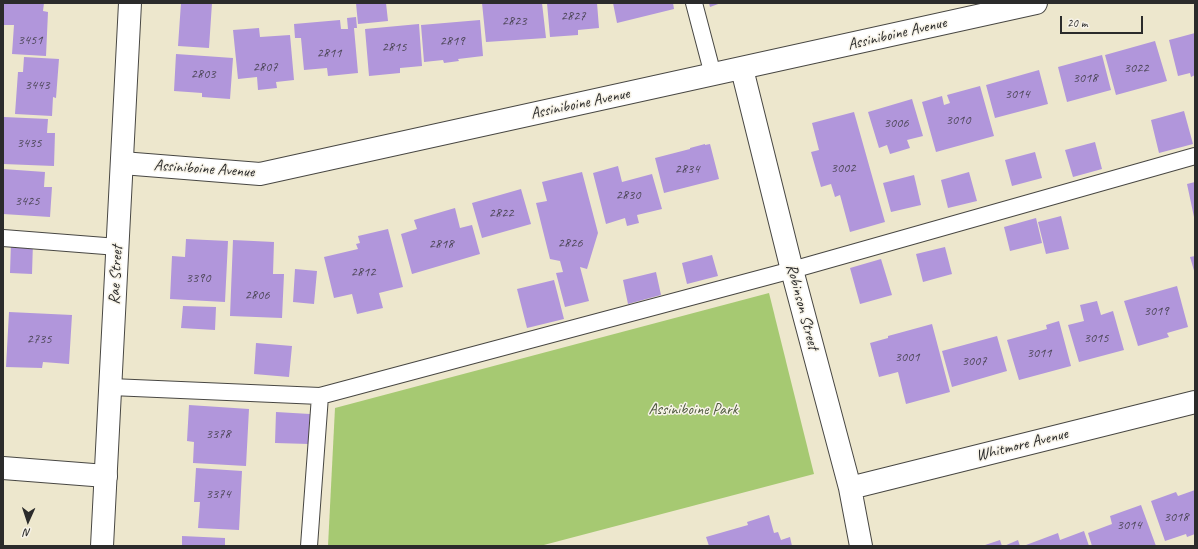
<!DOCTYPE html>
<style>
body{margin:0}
#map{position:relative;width:1198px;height:549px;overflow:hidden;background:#ede7cd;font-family:Caveat,sans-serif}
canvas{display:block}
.frame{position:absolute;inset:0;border:4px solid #2b2b2b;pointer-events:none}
.north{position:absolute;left:8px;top:501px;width:40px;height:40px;-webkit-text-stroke:3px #f7f3e8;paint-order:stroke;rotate:183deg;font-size:11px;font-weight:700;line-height:16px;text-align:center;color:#2b2b2b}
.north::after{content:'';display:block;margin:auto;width:14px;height:18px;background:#2b2b2b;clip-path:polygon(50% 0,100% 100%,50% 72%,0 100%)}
.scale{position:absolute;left:1060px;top:16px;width:83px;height:18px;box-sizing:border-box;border:2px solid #2b2b2b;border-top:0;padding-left:5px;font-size:12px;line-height:14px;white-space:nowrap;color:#2b2b2b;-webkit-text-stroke:3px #f7f3e8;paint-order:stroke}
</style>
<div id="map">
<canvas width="1198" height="549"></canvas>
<div class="frame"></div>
<div class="north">N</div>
<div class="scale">20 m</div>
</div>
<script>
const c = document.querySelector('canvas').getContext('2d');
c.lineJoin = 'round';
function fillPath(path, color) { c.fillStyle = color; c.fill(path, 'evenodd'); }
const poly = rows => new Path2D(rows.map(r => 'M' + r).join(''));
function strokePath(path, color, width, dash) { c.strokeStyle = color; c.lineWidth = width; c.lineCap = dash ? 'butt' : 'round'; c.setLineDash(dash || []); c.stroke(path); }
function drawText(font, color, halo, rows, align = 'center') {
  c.font = font + ' Caveat,sans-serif'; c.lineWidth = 3; c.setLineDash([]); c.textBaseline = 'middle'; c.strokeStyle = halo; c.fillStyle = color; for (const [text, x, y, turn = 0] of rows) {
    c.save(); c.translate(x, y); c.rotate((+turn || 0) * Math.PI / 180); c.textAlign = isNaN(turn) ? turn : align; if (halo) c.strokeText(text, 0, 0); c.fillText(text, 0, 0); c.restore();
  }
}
fillPath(poly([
 [769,293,814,474,540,546,328,546,335,408]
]), '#a6c972');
fillPath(poly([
 [3,3,44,3,43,11,48,12,46,56,12,54,14,25,3,25],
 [181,3,212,3,209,48,178,46],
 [356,3,386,3,388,21,358,24],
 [482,3,542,3,546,38,486,42],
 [547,3,597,3,599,28,578,30,578,35,550,37],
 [613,3,673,3,674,9,617,23],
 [709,3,721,3,710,7],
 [356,17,357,28,354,28,358,73,328,76,327,68,304,70,301,38,295,38,294,24,340,20,341,29,348,29,347,18],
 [480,20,483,56,458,59,459,61,444,63,443,60,424,62,421,25],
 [419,24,422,66,400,68,400,73,369,76,365,29],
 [259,28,260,37,290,35,294,80,276,82,277,88,258,90,257,77,238,79,233,30],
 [1195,33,1195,75,1191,77,1190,73,1178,76,1169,40],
 [1155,41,1167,81,1116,95,1105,55],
 [176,54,233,58,230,99,202,97,202,93,174,91],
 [1102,55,1111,90,1067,102,1058,67],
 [24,57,59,59,56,98,53,97,52,116,15,114,18,72,23,72],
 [1039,70,1048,104,995,118,986,85],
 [980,86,994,136,936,152,922,102,942,96,944,105,950,103,947,95],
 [912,99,923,136,907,140,910,148,890,154,887,145,879,148,868,112],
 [1184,111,1193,144,1159,153,1151,120],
 [854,112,885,222,850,232,840,195,835,197,831,184,821,187,811,152,819,150,812,123],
 [4,117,48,119,47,133,55,133,54,166,3,164],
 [1095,142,1102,169,1073,177,1065,150],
 [705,144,705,145,710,144,719,179,664,193,655,158,690,149,690,148],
 [1035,152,1042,178,1012,186,1005,160],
 [618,166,622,182,652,174,662,209,637,215,639,223,627,226,625,218,606,224,593,173],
 [3,169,45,172,44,187,52,187,50,217,3,214],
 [582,172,598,233,587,269,580,267,589,301,565,307,556,273,563,272,560,261,550,259,536,203,547,201,542,182],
 [969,172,977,201,948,208,941,180],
 [914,175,921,205,891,212,883,183],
 [1195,182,1195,217,1194,217,1187,184],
 [521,189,531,224,482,238,472,203],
 [455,208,460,228,472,225,480,254,412,274,401,234,417,229,414,220],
 [1061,216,1069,249,1046,254,1038,222],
 [1036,218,1042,243,1010,251,1004,227],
 [388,229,403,287,379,293,383,308,357,314,352,294,334,298,324,257,358,249,356,244,360,243,358,236],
 [186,239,228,241,225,302,170,299,172,256,185,257],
 [233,240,274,242,273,274,284,274,282,318,230,316],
 [11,242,33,242,32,274,10,273],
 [945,247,952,274,923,282,916,254],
 [712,255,718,276,687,284,682,263],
 [1195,256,1195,274,1190,257],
 [881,259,892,295,860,304,850,268],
 [295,269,317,271,314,304,293,302],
 [656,272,661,295,628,304,623,280],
 [554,280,564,319,527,328,517,289],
 [1177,286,1188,327,1167,333,1169,337,1138,346,1124,301],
 [1097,301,1101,315,1113,311,1124,350,1079,362,1068,325,1084,321,1080,305],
 [183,306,216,307,215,330,181,328],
 [9,312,72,315,69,364,43,362,42,368,6,367],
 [1059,321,1071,366,1019,380,1007,340,1047,329,1046,325],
 [932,324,950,392,906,404,898,372,879,377,870,343,888,338,888,336],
 [997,336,1007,371,952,387,942,351],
 [256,343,292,346,289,377,254,374],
 [189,405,249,409,246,466,193,463,194,442,187,441],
 [276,412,310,414,309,444,275,443],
 [196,468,242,471,239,530,198,528,200,502,194,502],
 [1195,490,1195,534,1187,537,1186,534,1165,541,1151,501,1176,492,1178,496],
 [1141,505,1156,546,1092,546,1088,533,1112,524,1110,516],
 [769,515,774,533,778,532,781,540,790,537,792,546,709,546,706,537,748,525,747,522],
 [1084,531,1089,546,1026,546,1026,545,1058,533,1060,540],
 [182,536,225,538,225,546,182,546],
 [1000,540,1002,546,982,546],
 [1018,540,1020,546,1004,546]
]), '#b196db');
const service = poly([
 [694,3,713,75],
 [3,238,118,247],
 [111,387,320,396],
 [309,546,320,396,792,270,1195,156]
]);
const minor = poly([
 [742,69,792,270,850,488,861,546],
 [122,163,260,174,1036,3],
 [3,468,106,476],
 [850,488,1195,402]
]);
const tertiary = poly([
 [102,546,130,3]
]);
strokePath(service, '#484743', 18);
strokePath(minor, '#484743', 24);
strokePath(tertiary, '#484743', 24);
strokePath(service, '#fff', 16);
strokePath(minor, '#fff', 22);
strokePath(tertiary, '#fff', 22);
drawText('14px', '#4c4657', null, [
 ["2827",573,16],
 ["2823",514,21],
 ["3451",30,40],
 ["2819",452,41],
 ["2815",394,47],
 ["2811",329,53],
 ["2807",265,67],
 ["3022",1136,68],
 ["2803",203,74],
 ["3018",1085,78],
 ["3443",37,85],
 ["3014",1017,94],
 ["3010",958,120],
 ["3006",896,123],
 ["3435",29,143],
 ["3002",843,168],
 ["2834",687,169],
 ["2830",628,195],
 ["3425",27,201],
 ["2822",501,213],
 ["2826",570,243],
 ["2818",441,244],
 ["2812",363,272],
 ["3390",198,278],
 ["2806",257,295],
 ["3019",1156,311],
 ["3015",1096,338],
 ["2735",39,339],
 ["3011",1039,353],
 ["3001",907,357],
 ["3007",974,361],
 ["3378",218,434],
 ["3374",218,494],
 ["3018",1176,517],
 ["3014",1129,525]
]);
drawText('16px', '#2b2b2b', '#f7f3e8', [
 ["Assiniboine Avenue",897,34,-13],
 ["Assiniboine Avenue",580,104,-12],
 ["Assiniboine Avenue",204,169,4],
 ["Rae Street",116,275,-87],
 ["Robinson Street",802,307,75],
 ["Whitmore Avenue",1022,445,-14]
]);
drawText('16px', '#505a40', '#f7f3e8', [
 ["Assiniboine Park",693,410]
]);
</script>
